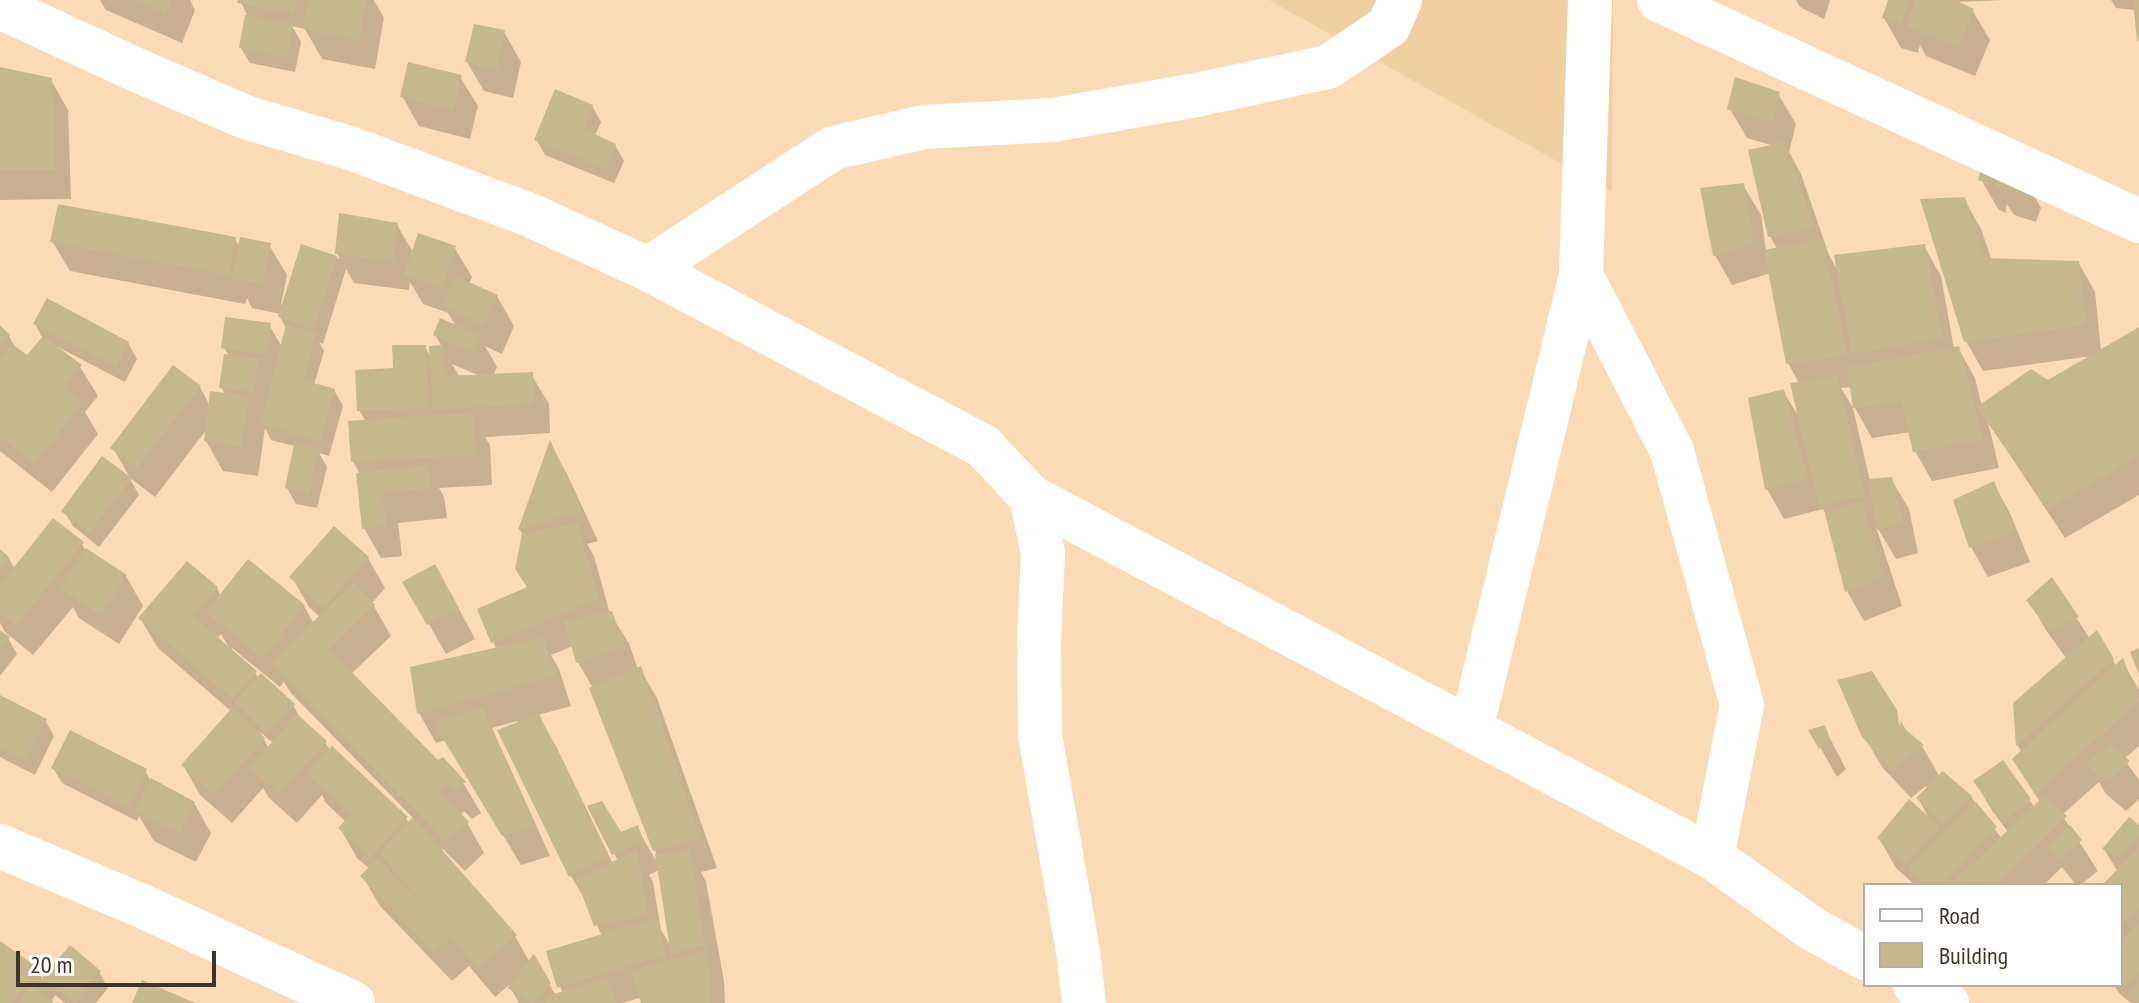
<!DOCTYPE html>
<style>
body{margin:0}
#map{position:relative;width:2139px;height:1003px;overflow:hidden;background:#fadbb5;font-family:"PT Sans Narrow",sans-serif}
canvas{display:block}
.legend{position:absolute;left:1863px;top:883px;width:260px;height:104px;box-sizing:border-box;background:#fff;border:2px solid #b2aea8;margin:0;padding:10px 14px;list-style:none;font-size:24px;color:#3f3425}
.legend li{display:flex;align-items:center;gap:16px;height:40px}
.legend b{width:40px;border:2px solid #b2aea8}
.scale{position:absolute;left:16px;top:951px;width:200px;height:36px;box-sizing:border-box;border:4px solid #3f3425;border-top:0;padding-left:10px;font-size:24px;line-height:28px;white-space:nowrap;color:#3f3425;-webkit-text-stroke:6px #fff;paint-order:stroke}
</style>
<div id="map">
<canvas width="2139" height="1003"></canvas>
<ul class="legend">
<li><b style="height:10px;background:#fff"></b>Road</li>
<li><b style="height:22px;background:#c5b88c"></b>Building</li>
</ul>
<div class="scale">20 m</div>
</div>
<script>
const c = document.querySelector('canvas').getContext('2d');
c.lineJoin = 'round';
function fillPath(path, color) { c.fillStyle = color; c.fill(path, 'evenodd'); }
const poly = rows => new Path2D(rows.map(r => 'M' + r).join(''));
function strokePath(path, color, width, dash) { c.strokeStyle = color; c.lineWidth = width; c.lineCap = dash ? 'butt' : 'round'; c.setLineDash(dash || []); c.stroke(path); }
fillPath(poly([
 [1269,0,1613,0,1612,192]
]), '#f2cfa3');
fillPath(poly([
 [100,0,190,0,195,10,182,43,106,10],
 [240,0,374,0,384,18,375,69,322,59,305,29,292,26,301,42,295,72,250,63,241,48,247,15],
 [1796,0,1830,0,1824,19,1800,7],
 [1890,0,2004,0,1955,2,1972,10,1990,40,1975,76,1926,56,1920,45,1918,53,1901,48,1884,18],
 [2111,0,2139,0,2139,43,2136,10,2116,8],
 [504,32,521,62,513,98,484,91,467,62],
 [0,69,51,80,68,110,71,199,0,200],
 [460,77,478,106,470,139,419,126,402,96],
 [1778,94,1796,124,1789,152,1801,174,1829,255,1839,273,1924,246,1941,276,1954,349,1958,348,1975,378,1982,406,2048,382,2092,356,1983,371,1966,341,1964,199,1981,229,1992,261,2078,262,2095,292,2101,351,2139,329,2139,495,2065,538,1988,422,1999,468,1932,481,1915,451,1910,432,1872,438,1855,408,1852,387,1841,388,1853,408,1870,481,1891,479,1909,509,1918,553,1896,559,1877,527,1876,527,1902,606,1864,621,1847,591,1828,519,1823,509,1784,519,1767,489,1783,391,1799,417,1799,383,1788,363,1771,273,1732,285,1715,255,1743,185,1761,215,1766,251,1777,249,1770,236,1774,146,1747,138,1730,109],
 [592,106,601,122,595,136,615,145,624,161,614,183,545,155,536,139],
 [1984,165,2024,178,2041,208,2036,222,2014,215,2007,204,2005,213,1998,209,1981,179],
 [397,225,413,252,454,247,472,277,469,284,497,296,514,326,502,354,485,346,497,367,493,376,531,374,549,404,550,433,485,437,490,445,492,485,439,488,444,497,447,518,398,523,402,556,381,558,364,528,360,474,353,462,366,422,359,410,395,369,425,347,432,359,442,347,435,334,457,328,448,313,423,304,410,282,409,290,354,283,346,269,323,344,319,342,324,351,314,385,334,390,343,406,329,456,319,453,327,467,317,508,296,504,287,488,295,446,271,440,265,428,258,476,223,471,206,441,207,429,155,497,130,478,113,448,200,387,210,406,226,395,221,387,229,356,224,347,269,325,282,347,287,330,280,317,281,314,252,308,247,298,245,304,70,271,52,241,235,239,240,248,269,245,287,275,281,305,284,306,302,247,340,259,337,253],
 [452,364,480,376,460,378],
 [35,324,128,343,137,359,125,382,58,347,57,349,80,367,98,396,85,412,98,434,52,492,0,451,0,328,9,336,17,350,27,358,43,339],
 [550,444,566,472,598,541,587,544,594,556,610,614,629,643,638,670,640,669,657,698,717,868,701,872,706,882,724,981,725,1003,643,1003,642,997,623,1003,519,1003,509,985,495,997,469,966,452,981,380,906,363,877,370,869,357,858,340,828,346,822,326,803,322,795,297,823,269,798,263,788,232,823,200,795,183,765,232,712,158,648,140,618,217,588,221,596,304,606,314,624,320,617,309,607,292,577,368,558,385,588,372,603,391,636,351,674,438,763,443,759,464,784,481,813,472,819,464,811,459,816,467,823,484,853,465,871,443,849,440,851,515,936,530,963,534,958,556,996,563,994,549,952,602,936,588,905,571,876,517,721,492,728,550,856,521,865,446,740,436,743,419,713,497,649,493,642,529,589,524,537,520,530],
 [221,634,230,649,216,639],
 [573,646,578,662,593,688,592,689,658,858,655,859,637,828,620,835,590,807,618,861,613,864,556,746,538,715,571,706,559,669,551,655],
 [232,648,280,687,284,682,291,693,414,819,409,823,406,818,330,750,325,742,302,721,293,705,258,678,255,672,230,651],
 [260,732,274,744,269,749],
 [659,870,672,948,661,930,653,882,649,875],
 [130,479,139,495,99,547,73,526,64,511],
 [1993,483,2010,513,2030,562,1988,577,1971,547],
 [82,544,86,551,126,576,143,606,119,644,79,618,73,607,33,655,5,632,0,623,0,552,9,559,15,569],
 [2052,580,2090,639,2097,633,2116,666,2122,661,2139,690,2139,746,2124,759,2139,780,2139,799,2126,811,2106,794,2099,782,2062,815,2098,871,2080,885,2076,885,2062,867,2044,885,1915,885,1896,868,1879,838,1930,820,1918,798,1928,788,1926,786,1911,798,1882,767,1864,736,1902,734,1900,720,1909,735,1922,746,1940,777,1971,797,2002,839,2009,833,1993,812,1975,782,2002,763,2035,808,2041,803,2032,790,2022,753,2018,746,2015,704,2066,658,2046,630,2029,601],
 [405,582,452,596,475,639,446,654],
 [0,632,8,638,17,654,0,676],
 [0,697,45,720,54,736,35,775,0,757],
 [1824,727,1846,769,1837,777,1811,731],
 [53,768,145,771,151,781,194,803,211,833,196,862,154,841,139,816,137,821,62,783],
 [2139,827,2139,1003,2131,1003,2119,993,2114,985,2121,985,2121,885,2105,885,2118,872,2104,849],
 [0,943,36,968,43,980,70,948,99,972,108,988,96,1003,65,1003,55,995,51,1003,0,1003]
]), '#0003');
fillPath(poly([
 [133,0,171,0,165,14],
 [238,0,297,0,294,14,237,3],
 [308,0,366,0,359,40,303,29],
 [1888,0,1908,0,1902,24,1882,18],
 [1916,0,1955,0,1974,9,1958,47,1907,26],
 [2133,0,2139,0,2139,40,2137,41],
 [245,15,293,24,287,57,239,48],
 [474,24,505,30,497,69,465,62],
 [408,62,462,75,453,110,400,97],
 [0,67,52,78,55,170,0,170],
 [1735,77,1780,92,1773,122,1727,109],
 [555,89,593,105,584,129,616,144,605,169,534,140],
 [1785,142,1814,227,1768,237,1748,150],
 [1983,162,1993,166,1988,184,1978,180],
 [2002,170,2025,176,2019,193,1995,186],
 [1744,183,1754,244,1713,256,1700,188],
 [1965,197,1985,258,2079,261,2086,325,1964,342,1920,199],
 [58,204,236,237,229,275,50,242],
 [339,213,398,223,393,261,335,254],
 [418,233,456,246,442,288,404,275],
 [240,237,271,243,263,284,232,278],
 [1822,239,1848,355,1786,364,1764,250],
 [301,244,337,256,314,329,278,317],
 [1925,244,1942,338,1852,354,1834,255],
 [455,276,498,295,484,325,442,306],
 [47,298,129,342,116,367,33,324],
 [225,317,271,323,267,354,221,348],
 [440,318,481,336,473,353,433,335],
 [0,325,10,335,0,346],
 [286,325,316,333,304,380,335,389,320,441,260,424],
 [2139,327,2139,456,2047,509,1977,407,2031,369,2048,380],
 [43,336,82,365,63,388,82,403,35,464,0,437,0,359,12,344,27,355],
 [392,345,426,345,429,408,357,411,355,370,393,368],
 [443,345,445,376,533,372,534,404,433,409,429,346],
 [1959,346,1983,439,1913,452,1901,402,1853,408,1847,368],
 [224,354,258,358,254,392,219,388],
 [173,365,201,386,137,468,110,448],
 [1837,376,1865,496,1819,506,1790,383],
 [1784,389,1808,479,1765,490,1748,398],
 [210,391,249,396,241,447,204,441],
 [474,413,476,455,351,462,348,421],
 [550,440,582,511,518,530],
 [294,444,319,449,309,493,285,488],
 [102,456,132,478,89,533,61,511],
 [428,465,431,488,382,493,387,526,362,529,356,473],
 [1892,477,1903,523,1877,530,1868,479],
 [1994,481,2015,532,1969,548,1953,500],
 [1861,501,1886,576,1845,592,1825,514],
 [53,518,84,542,16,626,0,614,0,585],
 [578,523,599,599,491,643,477,609,527,587,515,569,522,534],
 [334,526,369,557,324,608,289,577],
 [86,548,127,575,101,615,60,588],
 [0,549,10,558,0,571],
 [248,559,305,605,263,658,206,612],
 [187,561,218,587,193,616,257,671,233,699,138,618],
 [435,564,459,608,427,625,402,582],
 [2052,577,2079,617,2050,632,2026,600],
 [354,582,375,605,329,649,438,760,443,757,466,782,454,790,446,783,438,790,469,822,446,842,271,663],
 [612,611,625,647,576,663,564,621],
 [0,630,10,637,0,649],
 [2097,630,2114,659,2016,746,2013,703],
 [543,637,556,676,417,714,410,667],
 [2139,648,2139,674,2130,652],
 [2123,658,2139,701,2035,794,2012,759],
 [641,666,701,838,653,851,589,688],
 [1872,671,1897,710,1899,724,1924,745,1893,770,1862,737,1837,680],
 [261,673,295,704,267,733,234,702],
 [0,695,47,719,26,760,0,747],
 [232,708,265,738,214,794,181,765],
 [483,708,534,826,502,836,433,722],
 [297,714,327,741,279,794,249,768],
 [539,714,608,855,569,877,497,730],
 [1825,725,1830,739,1819,749,1808,730],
 [70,730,147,769,128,807,51,768],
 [2110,743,2130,761,2108,782,2086,764],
 [332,746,408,817,370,858,338,828,351,814,306,773],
 [2003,760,2031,799,2004,822,1973,781],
 [1943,771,1972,796,1944,825,1916,798],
 [151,778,195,802,179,833,134,811],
 [2044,796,2067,816,1996,885,1950,885],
 [1909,799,1940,827,1905,865,1877,838],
 [602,801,621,832,638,825,643,840,612,855,587,806],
 [1976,802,1997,827,1941,885,1924,885,1908,867],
 [413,817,517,935,477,968,451,938,434,953,360,876,378,858,449,935,379,853],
 [2129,817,2139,825,2139,836,2120,857,2102,849],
 [2070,825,2082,840,2060,859,2048,846],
 [2139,848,2139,909,2121,927,2121,885,2102,885],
 [637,850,648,915,594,926,576,879],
 [690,850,705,946,671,954,655,854],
 [656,918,667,955,557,988,546,951],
 [2137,924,2139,927,2139,974,2126,986,2121,982,2121,941],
 [0,941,37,967,12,1003,0,1003],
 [70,945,101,971,75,1003,42,978],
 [708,949,710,1003,641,1003,631,971],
 [534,954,551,983,533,1003,508,988],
 [607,977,616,1003,546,1003,545,997],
 [142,980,195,1003,132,1003],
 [2139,984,2139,1003,2125,996],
 [32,986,54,1003,19,1003]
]), '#c5b88c');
strokePath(poly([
 [1590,0,1581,275,1672,451,1742,705,1712,857,1811,928,1865,958],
 [1659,0,2139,221],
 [0,7,141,72,248,118,350,148,530,215,648,269,983,446,1031,497,1043,553,1039,641,1040,735,1078,951,1084,1003],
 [648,269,833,148,924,127,1053,120,1196,95,1328,67,1389,26,1400,0],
 [1031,497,1712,857],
 [1471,730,1581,275],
 [0,846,142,906,353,1003],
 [1915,985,1947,1003]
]), '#fff', 44);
</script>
